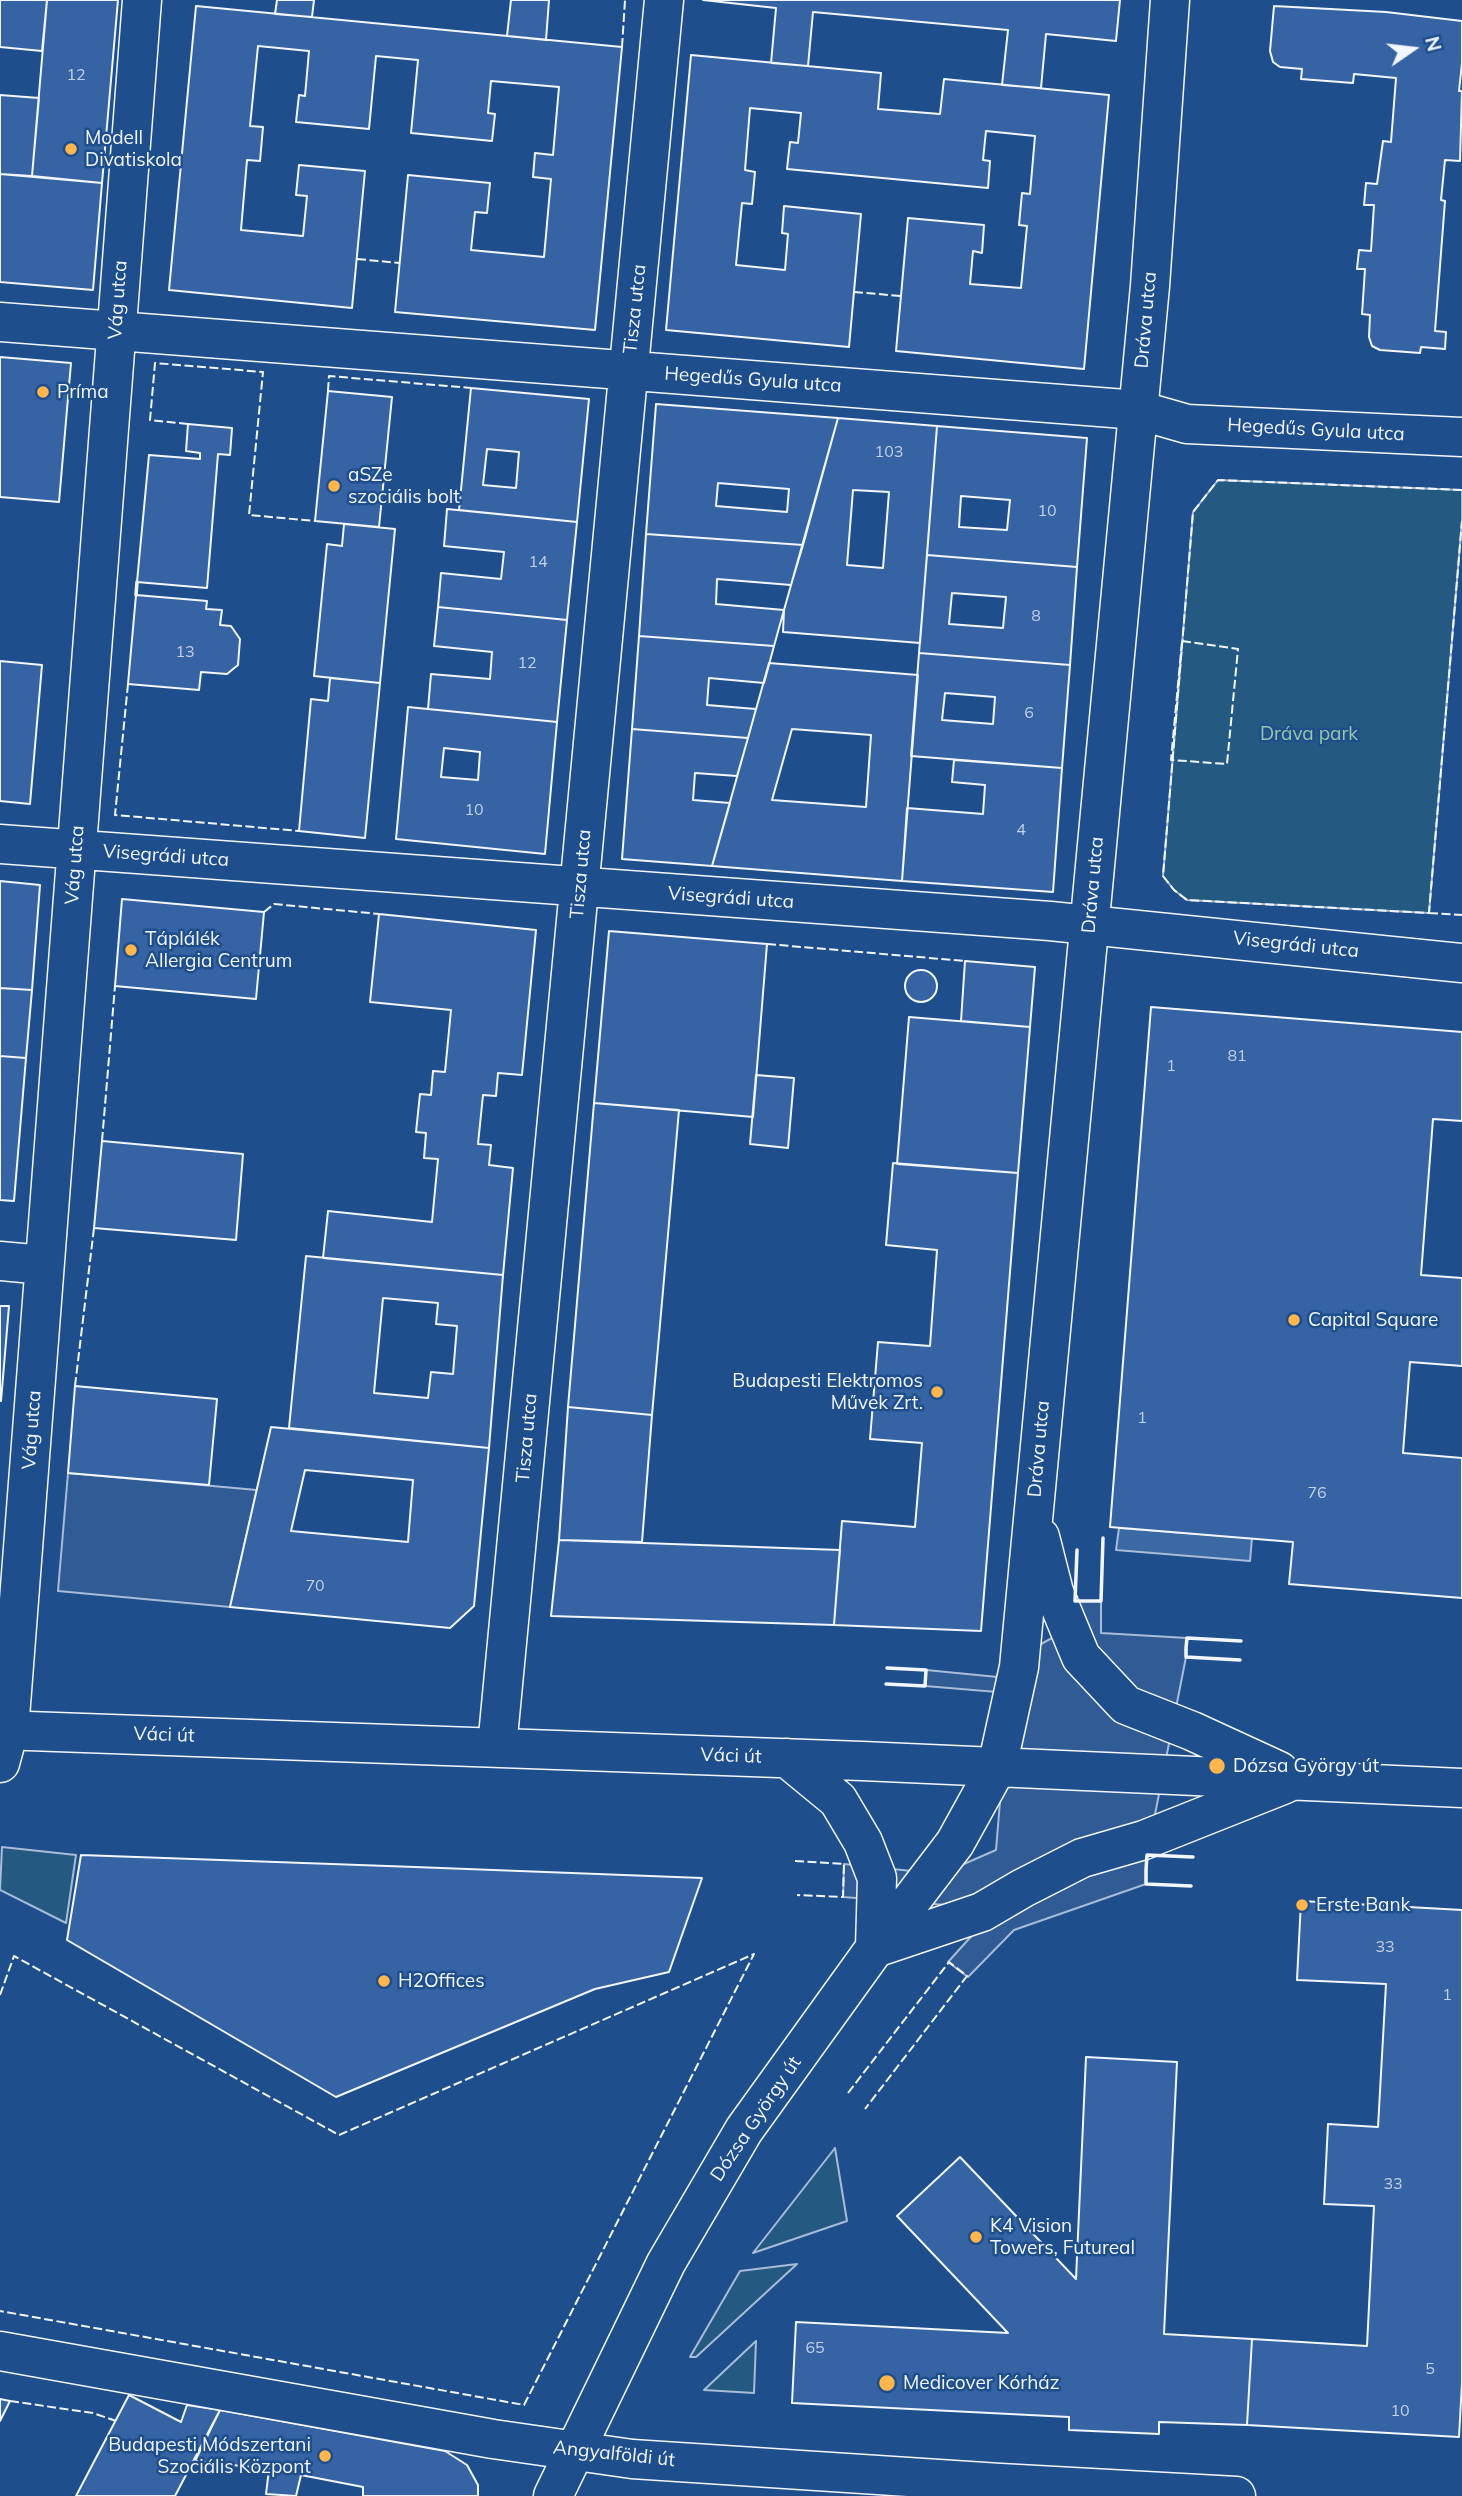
<!DOCTYPE html>
<meta charset="utf-8">
<style>
body{margin:0}
#map{position:relative;width:1462px;height:2496px;overflow:hidden;background:#1f4e8c;font-family:Mulish,sans-serif}
canvas{display:block}
.north{position:absolute;left:1378px;top:14px;width:70px;height:70px;-webkit-text-stroke:5px #1f4e8c;paint-order:stroke;rotate:76deg;font-size:19px;font-weight:700;line-height:28px;text-align:center;color:#f2f6ff}
.north::after{content:'';display:block;margin:auto;width:24px;height:32px;background:#f2f6ff;clip-path:polygon(50% 0,100% 100%,50% 72%,0 100%)}
</style>
<div id="map">
<canvas width="1462" height="2496"></canvas>
<div class="north">N</div>
</div>
<script>
const c = document.querySelector('canvas').getContext('2d');
c.lineJoin = 'round';
function fillPath(path, color) { c.fillStyle = color; c.fill(path, 'evenodd'); }
const poly = rows => new Path2D(rows.map(r => 'M' + r).join(''));
function strokePath(path, color, width, dash) { c.strokeStyle = color; c.lineWidth = width; c.lineCap = dash ? 'butt' : 'round'; c.setLineDash(dash || []); c.stroke(path); }
function drawText(font, color, halo, rows, align = 'center') {
  c.font = font + ' Mulish,sans-serif'; c.lineWidth = 5; c.setLineDash([]); c.textBaseline = 'middle'; c.strokeStyle = halo; c.fillStyle = color; for (const [text, x, y, turn = 0] of rows) {
    c.save(); c.translate(x, y); c.rotate((+turn || 0) * Math.PI / 180); c.textAlign = isNaN(turn) ? turn : align; if (halo) c.strokeText(text, 0, 0); c.fillText(text, 0, 0); c.restore();
  }
}
const green = poly([
 [1218,480,1462,490,1462,521,1429,913,1187,900,1174,890,1163,876,1193,512,1218,480],
 [2,1847,76,1855,66,1923,0,1890,2,1847],
 [835,2148,847,2221,753,2253,835,2148],
 [797,2264,696,2357,690,2357,740,2271,797,2264],
 [756,2341,754,2393,704,2390,756,2341]
]);
fillPath(green, '#245a82');
strokePath(green, '#a8bbd7', 2);
const parking = poly([
 [68,1473,257,1490,230,1607,58,1591,68,1473],
 [1075,1601,1101,1601,1101,1633,1187,1638,1186,1657,1147,1855,1146,1884,1014,1930,968,1977,948,1962,977,1930,959,1906,843,1897,844,1864,941,1874,996,1850,1009,1693,925,1686,926,1670,1008,1678,1010,1661,1074,1626,1075,1601]
]);
fillPath(parking, '#305b95');
strokePath(parking, '#a8bbd7', 2);
const water = poly([
 [1119,1528,1252,1538,1250,1561,1116,1550,1119,1528]
]);
fillPath(water, '#3b69a3');
strokePath(water, '#a8bbd7', 2);
const building = poly([
 [0,0,47,0,42,51,0,47,0,0],
 [47,0,118,0,102,183,32,176,47,0],
 [277,0,314,0,312,17,275,14,277,0],
 [511,0,549,0,546,40,507,36,511,0],
 [703,0,1120,0,1116,41,1046,34,1041,88,1002,85,1008,30,813,12,808,66,771,63,776,8,703,0],
 [196,6,622,47,595,330,395,312,408,175,490,183,487,213,475,212,471,250,544,257,551,179,533,177,535,153,553,155,559,87,491,81,488,113,495,114,492,141,411,133,418,60,376,56,369,129,296,122,299,95,305,96,309,51,258,46,250,126,263,127,260,161,247,160,241,230,303,236,307,196,296,195,299,165,365,171,352,308,169,290,196,6],
 [1274,6,1386,12,1462,21,1462,63,1459,91,1462,91,1460,161,1445,160,1441,200,1445,201,1435,331,1446,332,1445,349,1421,347,1420,353,1380,350,1372,346,1369,337,1370,315,1362,314,1365,269,1357,269,1359,250,1371,251,1374,205,1364,205,1366,183,1377,184,1383,141,1391,142,1396,78,1354,74,1353,83,1301,79,1302,69,1280,67,1273,62,1270,51,1274,6],
 [691,55,881,73,878,109,940,114,944,79,1109,95,1084,369,896,351,908,218,984,225,982,253,973,251,970,284,1021,288,1027,226,1019,225,1022,193,1030,194,1035,136,986,131,983,160,990,161,988,188,787,169,790,142,798,143,801,113,750,108,745,170,755,172,752,204,742,203,736,265,785,270,788,234,782,233,784,206,861,214,849,347,666,330,691,55],
 [0,95,39,98,32,176,0,174,0,95],
 [0,174,102,183,93,290,0,282,0,174],
 [0,357,71,363,59,502,0,497,0,357],
 [471,388,589,399,577,522,459,510,471,388],
 [487,449,519,452,516,488,483,485,487,449],
 [328,391,392,397,379,527,315,521,328,391],
 [656,404,838,418,803,545,646,534,656,404],
 [718,483,789,489,787,512,716,506,718,483],
 [838,418,937,426,920,643,783,632,784,610,838,418],
 [853,490,889,492,883,568,847,565,853,490],
 [188,424,232,428,230,455,218,454,207,588,137,582,149,455,200,459,200,453,186,451,188,424],
 [937,426,1087,438,1077,567,927,555,937,426],
 [961,496,1010,500,1007,530,959,527,961,496],
 [447,509,577,522,567,620,438,607,441,573,501,579,504,552,444,546,447,509],
 [344,524,395,529,380,683,314,676,327,544,342,546,344,524],
 [646,534,803,545,791,585,717,579,716,604,784,610,774,646,639,636,646,534],
 [927,555,1077,567,1070,665,919,653,927,555],
 [952,593,1006,597,1003,628,949,624,952,593],
 [136,595,207,601,206,609,222,610,220,625,231,626,240,639,238,665,227,674,201,672,199,690,128,684,136,595],
 [438,607,567,620,557,722,428,709,431,674,490,679,492,652,434,646,438,607],
 [639,636,774,646,764,683,709,678,707,705,756,709,748,738,632,729,639,636],
 [919,653,1070,665,1062,768,911,756,919,653],
 [945,693,995,697,993,724,942,720,945,693],
 [0,661,42,665,30,804,0,801,0,661],
 [769,663,918,675,902,881,712,866,769,663],
 [792,729,871,735,866,807,772,800,792,729],
 [330,678,380,683,365,838,299,831,311,699,328,701,330,678],
 [408,707,557,722,545,854,396,839,408,707],
 [444,748,480,752,478,780,441,777,444,748],
 [632,729,748,738,737,776,695,773,693,800,730,803,712,866,622,859,632,729],
 [954,760,1062,768,1053,892,902,881,907,808,983,814,985,785,952,782,954,760],
 [0,881,40,885,32,990,0,988,0,881],
 [122,899,264,912,256,999,115,986,122,899],
 [379,914,536,930,522,1075,498,1073,496,1096,483,1095,478,1144,491,1145,489,1165,513,1168,503,1275,323,1258,328,1211,432,1222,438,1159,424,1158,426,1133,416,1132,420,1094,431,1095,433,1071,445,1072,451,1010,370,1002,379,914],
 [609,931,767,944,753,1117,594,1103,609,931],
 [965,961,1035,967,1030,1027,961,1021,965,961],
 '905 986a16 16 0 1 1 32 0a16 16 0 1 1-32 0Z',
 [0,988,32,990,26,1058,0,1056,0,988],
 [1151,1007,1462,1032,1462,1121,1433,1119,1421,1275,1462,1278,1462,1366,1410,1362,1403,1453,1462,1458,1462,1598,1289,1584,1293,1542,1110,1527,1151,1007],
 [909,1017,1030,1027,1018,1173,897,1164,909,1017],
 [0,1056,26,1058,14,1201,0,1200,0,1056],
 [756,1075,794,1078,788,1148,750,1144,756,1075],
 [594,1103,679,1110,652,1415,568,1407,594,1103],
 [102,1141,243,1154,236,1240,94,1228,102,1141],
 [893,1163,1018,1173,981,1631,834,1625,842,1521,915,1527,922,1443,870,1439,878,1342,930,1346,937,1250,886,1245,893,1163],
 [306,1256,503,1275,489,1448,289,1428,306,1256],
 [383,1298,438,1303,436,1324,457,1326,453,1374,431,1372,428,1398,374,1393,383,1298],
 [0,1306,9,1306,1,1401,0,1401,0,1306],
 [75,1386,217,1399,209,1485,68,1473,75,1386],
 [568,1407,652,1415,642,1542,559,1540,568,1407],
 [271,1427,489,1448,474,1606,450,1628,230,1607,271,1427],
 [305,1470,413,1480,408,1542,291,1531,305,1470],
 [559,1540,840,1550,834,1625,551,1616,559,1540],
 [81,1855,415,1867,702,1878,669,1972,595,1989,336,2097,67,1940,81,1855],
 [1301,1901,1462,1910,1462,2383,1459,2437,1247,2425,1252,2339,1367,2346,1374,2206,1324,2204,1328,2124,1378,2127,1386,1984,1297,1980,1301,1901],
 [1086,2057,1177,2062,1164,2334,1252,2339,1247,2425,1159,2422,1159,2434,1069,2430,1069,2417,792,2403,796,2322,1008,2333,897,2216,960,2157,1076,2279,1086,2057],
 [129,2395,181,2422,187,2405,220,2410,175,2496,76,2496,129,2395],
 [0,2399,10,2401,0,2421,0,2399],
 [220,2410,445,2451,467,2465,478,2485,478,2496,363,2496,363,2487,301,2475,296,2496,266,2494,269,2469,195,2461,220,2410]
]);
fillPath(building, '#3563a3');
strokePath(building, '#f2f6ff', 2);
const minor = poly([
 [0,322,1138,410,1187,424,1462,437],
 [0,844,1050,921,1462,963],
 [0,1261,44,1265],
 [497,1747,664,0],
 [0,1763,9,1730,142,0],
 [0,2351,493,2439,632,2459,1000,2483,1236,2496]
]);
const major = poly([
 [1040,1537,1054,1592,1081,1657,1126,1705,1192,1731,1279,1771],
 [0,1730,862,1761,1462,1788],
 [787,1758,838,1800,863,1842,877,1878,875,1948],
 [875,1948,982,1912,1023,1888,1082,1858,1144,1840,1285,1784],
 [553,2496,666,2263,744,2130,875,1948,955,1843,997,1767,1019,1667,1150,286,1170,0]
]);
strokePath(minor, '#f2f6ff', 41);
strokePath(major, '#f2f6ff', 41);
strokePath(minor, '#1f4e8c', 38);
strokePath(major, '#1f4e8c', 38);
strokePath(poly([
 [622,47,625,0],
 [357,259,400,263],
 [854,292,901,296],
 [328,391,329,376,471,388],
 [188,424,150,420,155,363,263,372,249,515,315,521],
 [1462,490,1218,480,1193,512,1163,876,1174,890,1187,900,1429,913,1462,521],
 [1182,641,1238,649,1227,764,1171,760,1182,641],
 [128,684,115,815,299,831],
 [264,912,274,904,379,914],
 [1429,913,1462,915],
 [767,944,965,961],
 [102,1141,115,986],
 [75,1386,94,1228],
 [795,1861,844,1864,843,1897,797,1895],
 [0,1995,14,1956,339,2135,754,1954,524,2405,0,2311],
 [848,2093,949,1962,967,1976,865,2109],
 [10,2401,93,2413,116,2421]
]), '#f2f6ff', 2, [9, 3.5]);
strokePath(poly([
 [136,595,137,582],
 [1077,1550,1075,1601,1101,1601,1103,1538],
 [1240,1660,1186,1657,1186,1648,1187,1638,1241,1641],
 [886,1684,925,1686,926,1670,887,1668],
 [1191,1886,1146,1884,1146,1870,1147,1855,1193,1857]
]), '#f2f6ff', 3.5);
for (const [x, y, r, color] of [
 [71,149,7,"#ffb74d"],
 [43,392,7,"#ffb74d"],
 [334,486,7,"#ffb74d"],
 [131,950,7,"#ffb74d"],
 [1294,1320,7,"#ffb74d"],
 [937,1392,7,"#ffb74d"],
 [1217,1766,9,"#ffb74d"],
 [1302,1905,7,"#ffb74d"],
 [384,1981,7,"#ffb74d"],
 [976,2237,7,"#ffb74d"],
 [887,2383,9,"#ffb74d"],
 [325,2456,7,"#ffb74d"]
]) { const dot = new Path2D(); dot.arc(x, y, r, 0, 2 * Math.PI); c.fillStyle = color; c.fill(dot); strokePath(dot, '#1f4e8c', 2.5); }
drawText('16px', '#c3d1e8', null, [
 ["12",76,75],
 ["103",889,452],
 ["10",1047,511],
 ["14",538,562],
 ["8",1036,616],
 ["13",185,652],
 ["12",527,663],
 ["6",1029,713],
 ["10",474,810],
 ["4",1021,830],
 ["81",1237,1056],
 ["1",1171,1066],
 ["1",1142,1418],
 ["76",1317,1493],
 ["70",315,1586],
 ["33",1385,1947],
 ["1",1447,1995],
 ["33",1393,2184],
 ["65",815,2348],
 ["5",1430,2369],
 ["10",1400,2411]
]);
drawText('19px', '#f2f6ff', '#1f4e8c', [
 ["Modell",85,138],
 ["Divatiskola",85,160],
 ["Príma",57,392],
 ["aSZe",348,475],
 ["szociális bolt",348,497],
 ["Táplálék",145,939],
 ["Allergia Centrum",145,961],
 ["Capital Square",1308,1320],
 ["Budapesti Elektromos",923,1381,"right"],
 ["Művek Zrt.",923,1403,"right"],
 ["Dózsa György út",1233,1766],
 ["Erste Bank",1316,1905],
 ["H2Offices",398,1981],
 ["K4 Vision",990,2226],
 ["Towers, Futureal",990,2248],
 ["Medicover Kórház",903,2383],
 ["Budapesti Módszertani",311,2445,"right"],
 ["Szociális Központ",311,2467,"right"]
], 'left');
drawText('19px', '#f2f6ff', '#1f4e8c', [
 ["Vág utca",118,300,-86],
 ["Tisza utca",635,309,-84],
 ["Dráva utca",1146,320,-85],
 ["Hegedűs Gyula utca",753,380,4],
 ["Hegedűs Gyula utca",1316,430,3],
 ["Visegrádi utca",166,856,4],
 ["Vág utca",75,865,-86],
 ["Tisza utca",581,874,-85],
 ["Dráva utca",1093,885,-85],
 ["Visegrádi utca",731,898,4],
 ["Visegrádi utca",1296,945,6],
 ["Vág utca",32,1430,-86],
 ["Tisza utca",527,1438,-85],
 ["Dráva utca",1039,1449,-85],
 ["Váci út",164,1735,2],
 ["Váci út",731,1756,2],
 ["Dózsa György út",756,2119,-56],
 ["Angyalföldi út",614,2454,6]
]);
drawText('19px', '#97c8a6', '#1f4e8c', [
 ["Dráva park",1309,734]
]);
</script>
